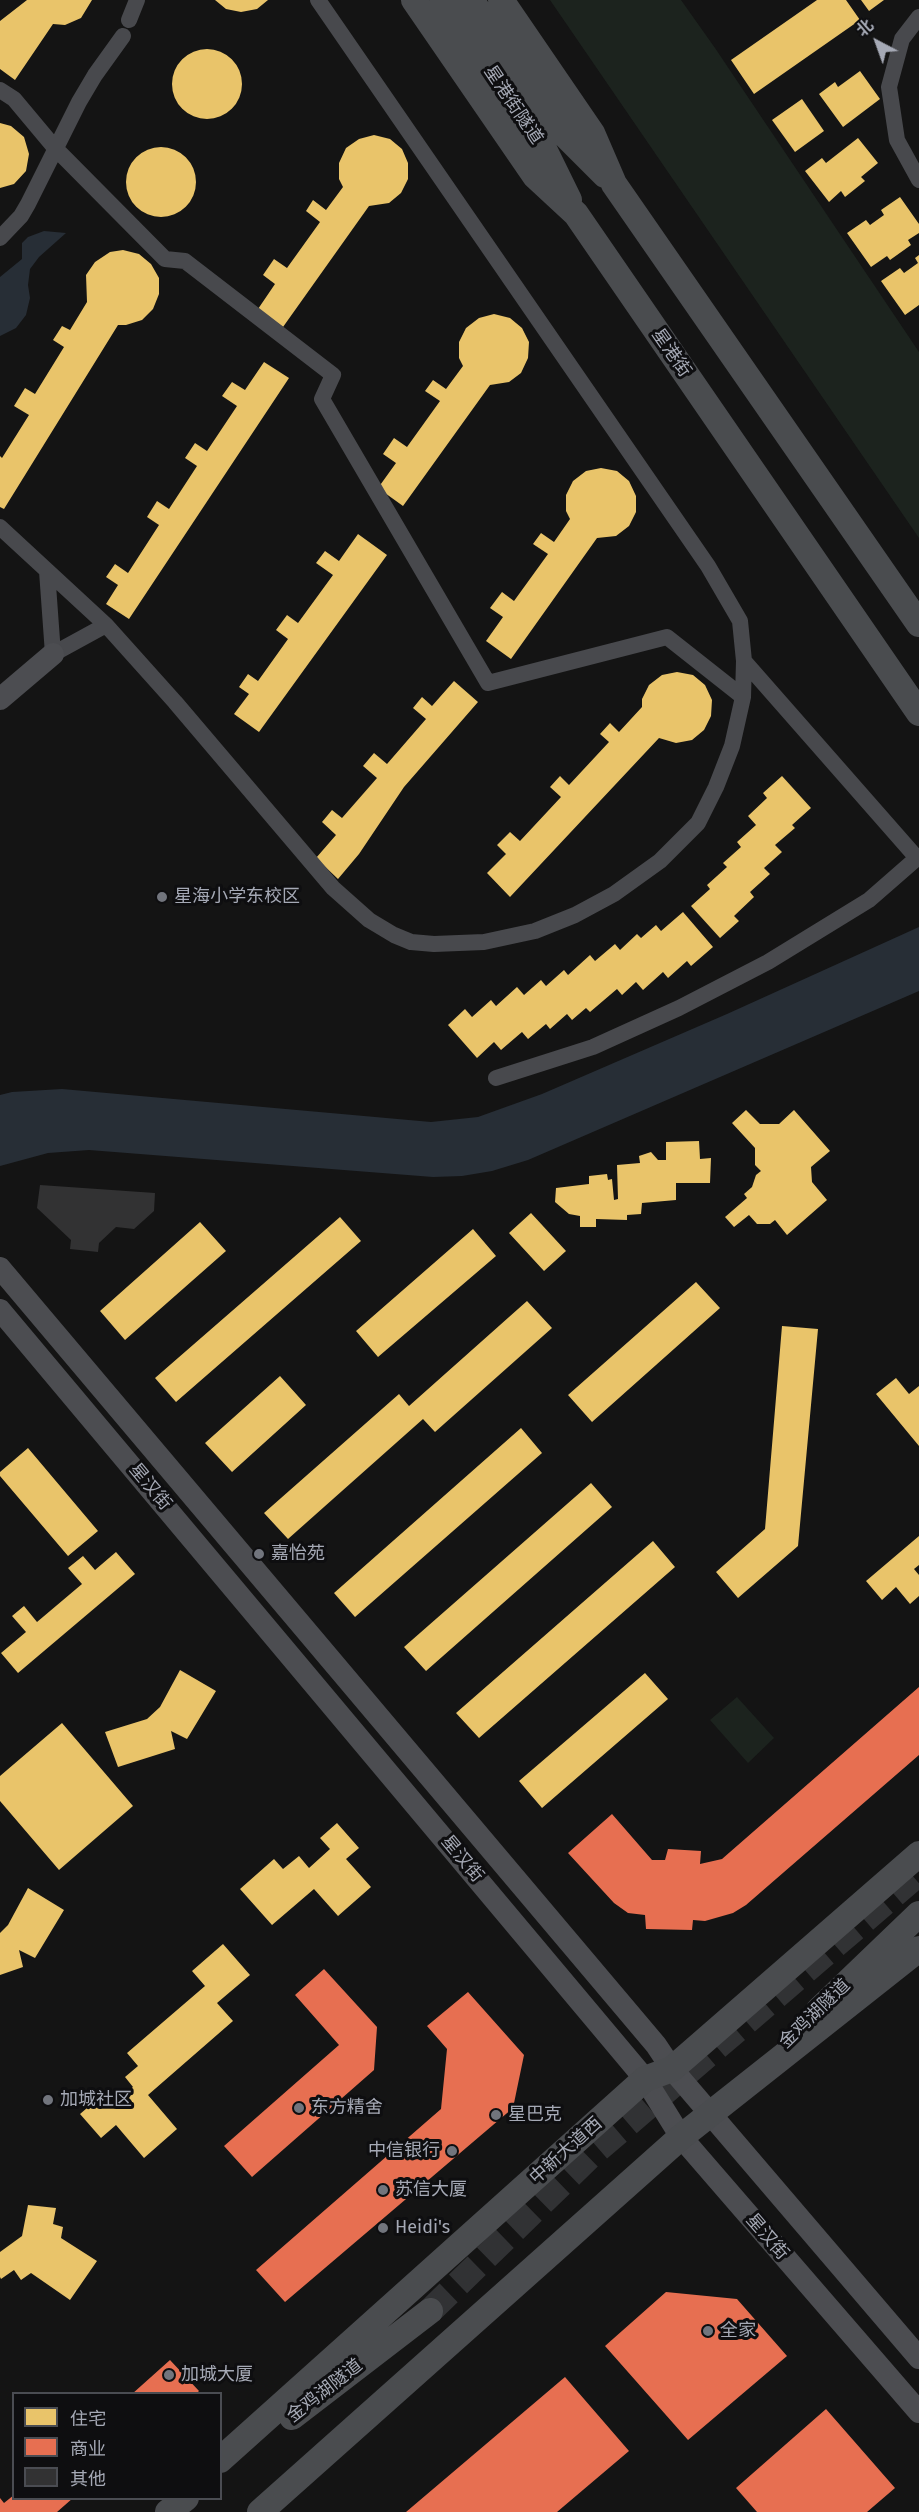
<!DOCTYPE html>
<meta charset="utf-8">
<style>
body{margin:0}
#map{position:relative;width:919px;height:2512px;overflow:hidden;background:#141414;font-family:"Fira Sans","Noto Sans SC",sans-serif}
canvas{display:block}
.legend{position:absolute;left:12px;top:2392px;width:210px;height:108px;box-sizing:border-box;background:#0e0e10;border:2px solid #4a4c52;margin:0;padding:8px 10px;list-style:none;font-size:18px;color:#a5a9b5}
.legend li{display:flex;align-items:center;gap:12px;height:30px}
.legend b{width:30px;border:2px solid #4a4c52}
.north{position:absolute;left:847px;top:12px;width:60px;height:60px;-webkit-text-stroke:4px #0e0e10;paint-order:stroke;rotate:319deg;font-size:16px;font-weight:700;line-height:24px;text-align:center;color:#a5a9b5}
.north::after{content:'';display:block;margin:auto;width:21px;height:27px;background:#a5a9b5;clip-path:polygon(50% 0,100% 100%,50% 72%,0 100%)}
</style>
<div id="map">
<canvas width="919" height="2512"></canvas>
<ul class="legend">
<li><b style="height:16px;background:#e9c46a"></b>住宅</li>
<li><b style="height:16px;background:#e76f51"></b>商业</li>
<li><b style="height:16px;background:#323233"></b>其他</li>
</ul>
<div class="north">北</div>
</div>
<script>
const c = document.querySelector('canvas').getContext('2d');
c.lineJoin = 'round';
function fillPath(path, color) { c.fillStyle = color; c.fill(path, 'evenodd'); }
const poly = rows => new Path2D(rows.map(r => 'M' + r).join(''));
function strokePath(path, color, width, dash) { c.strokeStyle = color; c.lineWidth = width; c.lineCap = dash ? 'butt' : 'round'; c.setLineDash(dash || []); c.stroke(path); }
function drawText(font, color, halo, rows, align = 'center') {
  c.font = font + ' "Fira Sans","Noto Sans SC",sans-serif'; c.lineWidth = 6; c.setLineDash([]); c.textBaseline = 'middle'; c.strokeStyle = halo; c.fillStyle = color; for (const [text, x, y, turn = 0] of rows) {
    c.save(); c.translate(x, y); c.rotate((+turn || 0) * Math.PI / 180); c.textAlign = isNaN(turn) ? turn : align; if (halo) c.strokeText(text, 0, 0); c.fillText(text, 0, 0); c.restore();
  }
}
fillPath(poly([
 [550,0,681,0,715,48,919,352,919,538],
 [737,1697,774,1738,748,1763,710,1720]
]), '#1c231e');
fillPath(poly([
 [44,231,66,233,39,257,30,269,28,285,30,298,26,315,16,328,0,336,0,277,22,259,22,243,28,237],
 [919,927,919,991,528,1160,492,1171,462,1176,433,1177,89,1150,48,1153,0,1166,0,1095,12,1092,62,1089,431,1122,478,1117,542,1094,727,1014]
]), '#272e36');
fillPath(poly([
 [27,0,92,0,81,18,65,25,53,24,15,80,0,69,0,21],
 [215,0,268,0,257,9,241,12,226,9],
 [817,0,846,0,860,20,754,94,731,60],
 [861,0,884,0,869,11],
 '172 84a35 35 0 1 1 70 0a35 35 0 1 1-70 0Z',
 [860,71,880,99,843,127,819,94,835,82,838,87],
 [802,99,824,131,795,152,772,120],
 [0,123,11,126,24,137,29,154,26,171,14,184,0,188],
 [374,135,390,139,402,149,408,163,408,179,401,193,389,203,369,206,283,327,258,309,275,284,263,275,274,259,287,268,320,222,306,211,313,200,326,210,343,187,339,179,339,163,346,148,359,139],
 [858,138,878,163,861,177,865,181,845,197,841,191,829,202,805,171,822,158,826,163],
 '126 182a35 35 0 1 1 70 0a35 35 0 1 1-70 0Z',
 [900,197,919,224,919,233,908,240,911,245,890,260,887,256,871,267,847,233,866,220,870,225,884,215,881,210],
 [123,250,139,254,151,264,159,278,159,294,153,309,142,320,126,325,118,325,4,509,0,507,0,456,2,458,29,415,14,406,25,388,35,394,64,347,53,340,62,326,70,330,87,302,86,275,95,262,110,252],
 [919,255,919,305,905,315,881,281,900,268,904,273,918,263,915,258],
 [494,314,510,318,522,328,529,342,528,358,521,373,509,382,490,385,403,506,378,488,396,463,383,454,394,438,407,447,440,401,425,391,433,380,446,389,463,366,459,358,459,342,466,328,479,318],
 [264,362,289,378,129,619,106,604,118,585,106,577,115,564,128,573,159,525,147,517,157,501,169,509,197,466,185,458,195,443,207,451,237,406,222,396,232,382,245,390],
 [601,468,617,471,629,481,636,496,636,512,629,526,616,536,597,538,511,659,486,641,503,617,490,608,502,592,514,601,548,554,533,544,541,533,554,542,570,519,566,511,566,495,573,481,586,471],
 [358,534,387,555,259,732,234,714,249,694,239,687,248,674,258,681,288,639,276,630,287,615,298,623,333,575,316,563,325,551,339,561],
 [677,672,693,675,705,685,712,700,711,716,704,730,692,740,676,743,659,738,510,897,487,873,506,854,497,845,510,832,520,841,561,797,550,787,560,776,569,785,609,742,600,734,610,723,619,732,642,707,642,699,649,685,662,675],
 [454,681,478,702,404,787,359,854,338,879,316,858,336,835,322,822,332,810,342,818,377,778,363,766,374,753,387,764,426,719,413,708,422,697,432,706],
 [782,776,811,808,792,825,795,828,775,845,782,852,764,868,770,874,750,892,754,897,734,916,739,921,720,938,691,906,710,889,707,885,727,867,723,863,741,847,737,842,756,825,748,816,767,798,763,793],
 [683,912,713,947,691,966,687,961,668,978,663,972,643,990,636,982,622,995,617,989,590,1012,586,1008,572,1020,567,1014,550,1029,546,1024,528,1039,522,1032,501,1050,494,1042,477,1058,448,1025,465,1009,472,1017,491,1000,496,1006,517,987,524,995,541,980,546,986,564,970,568,975,590,955,595,961,615,944,620,950,637,934,641,938,656,925,661,931],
 [746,1110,760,1124,779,1124,794,1110,830,1151,811,1167,812,1182,827,1200,787,1235,775,1220,770,1224,757,1224,749,1215,734,1227,725,1217,747,1198,744,1194,752,1187,756,1175,761,1171,755,1165,755,1148,732,1123],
 [699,1141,700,1159,711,1158,710,1183,676,1183,676,1200,642,1203,641,1214,627,1215,627,1220,596,1219,596,1227,580,1227,580,1216,569,1214,555,1202,556,1188,589,1184,589,1176,607,1174,608,1180,612,1179,614,1200,618,1199,617,1165,640,1163,639,1156,651,1152,658,1160,666,1160,666,1142],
 [531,1213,566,1251,544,1271,509,1233],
 [340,1217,361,1241,176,1402,155,1378],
 [200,1222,226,1251,125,1340,100,1311],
 [473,1229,496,1256,378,1357,356,1331],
 [696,1282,720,1308,592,1422,568,1395],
 [527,1301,552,1328,435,1432,423,1419,288,1539,264,1513,399,1394,409,1406],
 [782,1326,818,1329,798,1546,738,1598,716,1572,765,1529],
 [280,1376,306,1405,232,1472,205,1443],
 [896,1378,909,1394,919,1386,919,1446,876,1394],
 [521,1428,542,1453,355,1617,334,1593],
 [28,1448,98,1531,68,1556,0,1476,0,1472],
 [591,1483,612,1507,426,1671,404,1647],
 [919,1536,919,1565,914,1569,919,1575,919,1596,910,1604,896,1587,882,1600,866,1581],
 [653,1541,675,1567,479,1738,456,1713],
 [116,1552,135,1574,18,1673,1,1653,26,1632,12,1616,24,1606,37,1622,82,1584,68,1568,83,1556,95,1570],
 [180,1670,216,1691,187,1739,171,1731,175,1749,118,1767,105,1732,147,1719,160,1707],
 [645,1673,668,1699,542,1808,519,1781],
 [62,1723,133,1806,59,1870,0,1801,0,1776],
 [337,1823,359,1848,346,1859,371,1887,338,1916,314,1889,272,1925,240,1889,274,1859,283,1869,299,1856,309,1868,330,1849,320,1838],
 [28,1888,64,1910,35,1958,19,1950,23,1967,0,1975,0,1933,8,1925],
 [223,1944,250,1975,217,2003,233,2021,148,2095,177,2129,144,2158,116,2125,101,2138,80,2114,101,2096,110,2106,133,2087,125,2077,138,2066,127,2053,205,1986,192,1971],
 [28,2205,56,2208,53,2224,63,2227,61,2238,97,2261,70,2300,31,2273,21,2280,14,2270,1,2279,0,2277,0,2252,22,2236]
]), '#e9c46a');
fillPath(poly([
 [919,1687,919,1755,746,1905,733,1913,705,1921,693,1920,692,1930,646,1929,645,1915,628,1913,614,1903,568,1853,612,1814,652,1860,665,1860,668,1849,701,1851,700,1864,722,1859],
 [324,1969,377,2027,374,2070,252,2177,224,2146,339,2045,295,1995],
 [468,1992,524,2055,513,2108,285,2302,256,2270,441,2109,447,2049,427,2026],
 [666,2292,737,2299,787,2356,688,2440,605,2346],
 [170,2360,199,2391,196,2394,132,2394],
 [565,2377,629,2451,557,2512,406,2512],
 [826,2409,895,2488,867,2512,757,2512,736,2488],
 [14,2495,14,2498,73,2498,57,2512,0,2512,0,2498,4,2503]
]), '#e76f51');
fillPath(poly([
 [40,1185,155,1193,154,1211,134,1229,116,1227,99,1243,98,1252,70,1249,71,1240,37,1208]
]), '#323233');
strokePath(poly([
 [430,2311,589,2157,919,1873]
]), '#313234', 26, [26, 13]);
strokePath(poly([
 [919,17,902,39,889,87,897,140,919,180],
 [129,20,137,0],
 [0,90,14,99,55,148,165,259,185,261,333,375,322,399,488,683,667,637,743,697],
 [0,238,21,216,28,204,79,102,95,75,123,36],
 [0,527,106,625,175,702,333,888,369,920,394,935,411,942,434,944,484,942,535,931,575,915,614,894,660,861,698,823,716,787,732,746,743,697,744,661,740,621,708,566,318,0],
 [47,571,53,654,106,625],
 [496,1078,593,1047,679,1008,768,962,869,900,917,858,744,661]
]), '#48494d', 16);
strokePath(poly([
 [0,699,53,654],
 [0,1268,656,2045,672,2069,919,2358],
 [0,1310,645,2079,681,2137,919,2412]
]), '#4c4d51', 22);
strokePath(poly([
 [414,0,535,176,576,214,919,713],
 [443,0,543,147,569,200],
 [471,0,563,133,605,175],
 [501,0,592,133,614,184,919,624],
 [819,2010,919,1914],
 [292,2417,430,2311],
 [220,2460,645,2079,672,2069,919,1854],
 [168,2512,186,2498],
 [260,2512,681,2137,919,1949]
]), '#4a4c4f', 26);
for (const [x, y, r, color] of [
 [162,897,6,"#72757d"],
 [259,1554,6,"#72757d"],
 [48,2100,6,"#72757d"],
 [299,2108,6,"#72757d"],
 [496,2115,6,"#72757d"],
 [452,2151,6,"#72757d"],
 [383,2190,6,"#72757d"],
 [383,2228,6,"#72757d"],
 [708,2331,6,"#72757d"],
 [169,2375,6,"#72757d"]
]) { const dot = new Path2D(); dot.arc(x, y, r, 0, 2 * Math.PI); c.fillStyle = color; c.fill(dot); strokePath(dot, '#0e0e10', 2); }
drawText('18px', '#a5a9b5', '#0e0e10', [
 ["星港街隧道",513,105,56],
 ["星港街",671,353,55],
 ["星汉街",150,1487,50],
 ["星汉街",462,1859,50],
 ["金鸡湖隧道",815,2014,-44],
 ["中新大道西",566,2151,-42],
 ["星汉街",767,2237,49],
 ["金鸡湖隧道",325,2391,-38]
]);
drawText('18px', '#a5a9b5', '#0e0e10', [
 ["星海小学东校区",174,897],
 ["嘉怡苑",271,1554],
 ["加城社区",60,2100],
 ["东方精舍",311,2108],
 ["星巴克",508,2115],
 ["中信银行",440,2151,"right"],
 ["苏信大厦",395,2190],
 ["Heidi's",395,2228],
 ["全家",720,2331],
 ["加城大厦",181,2375]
], 'left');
</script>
